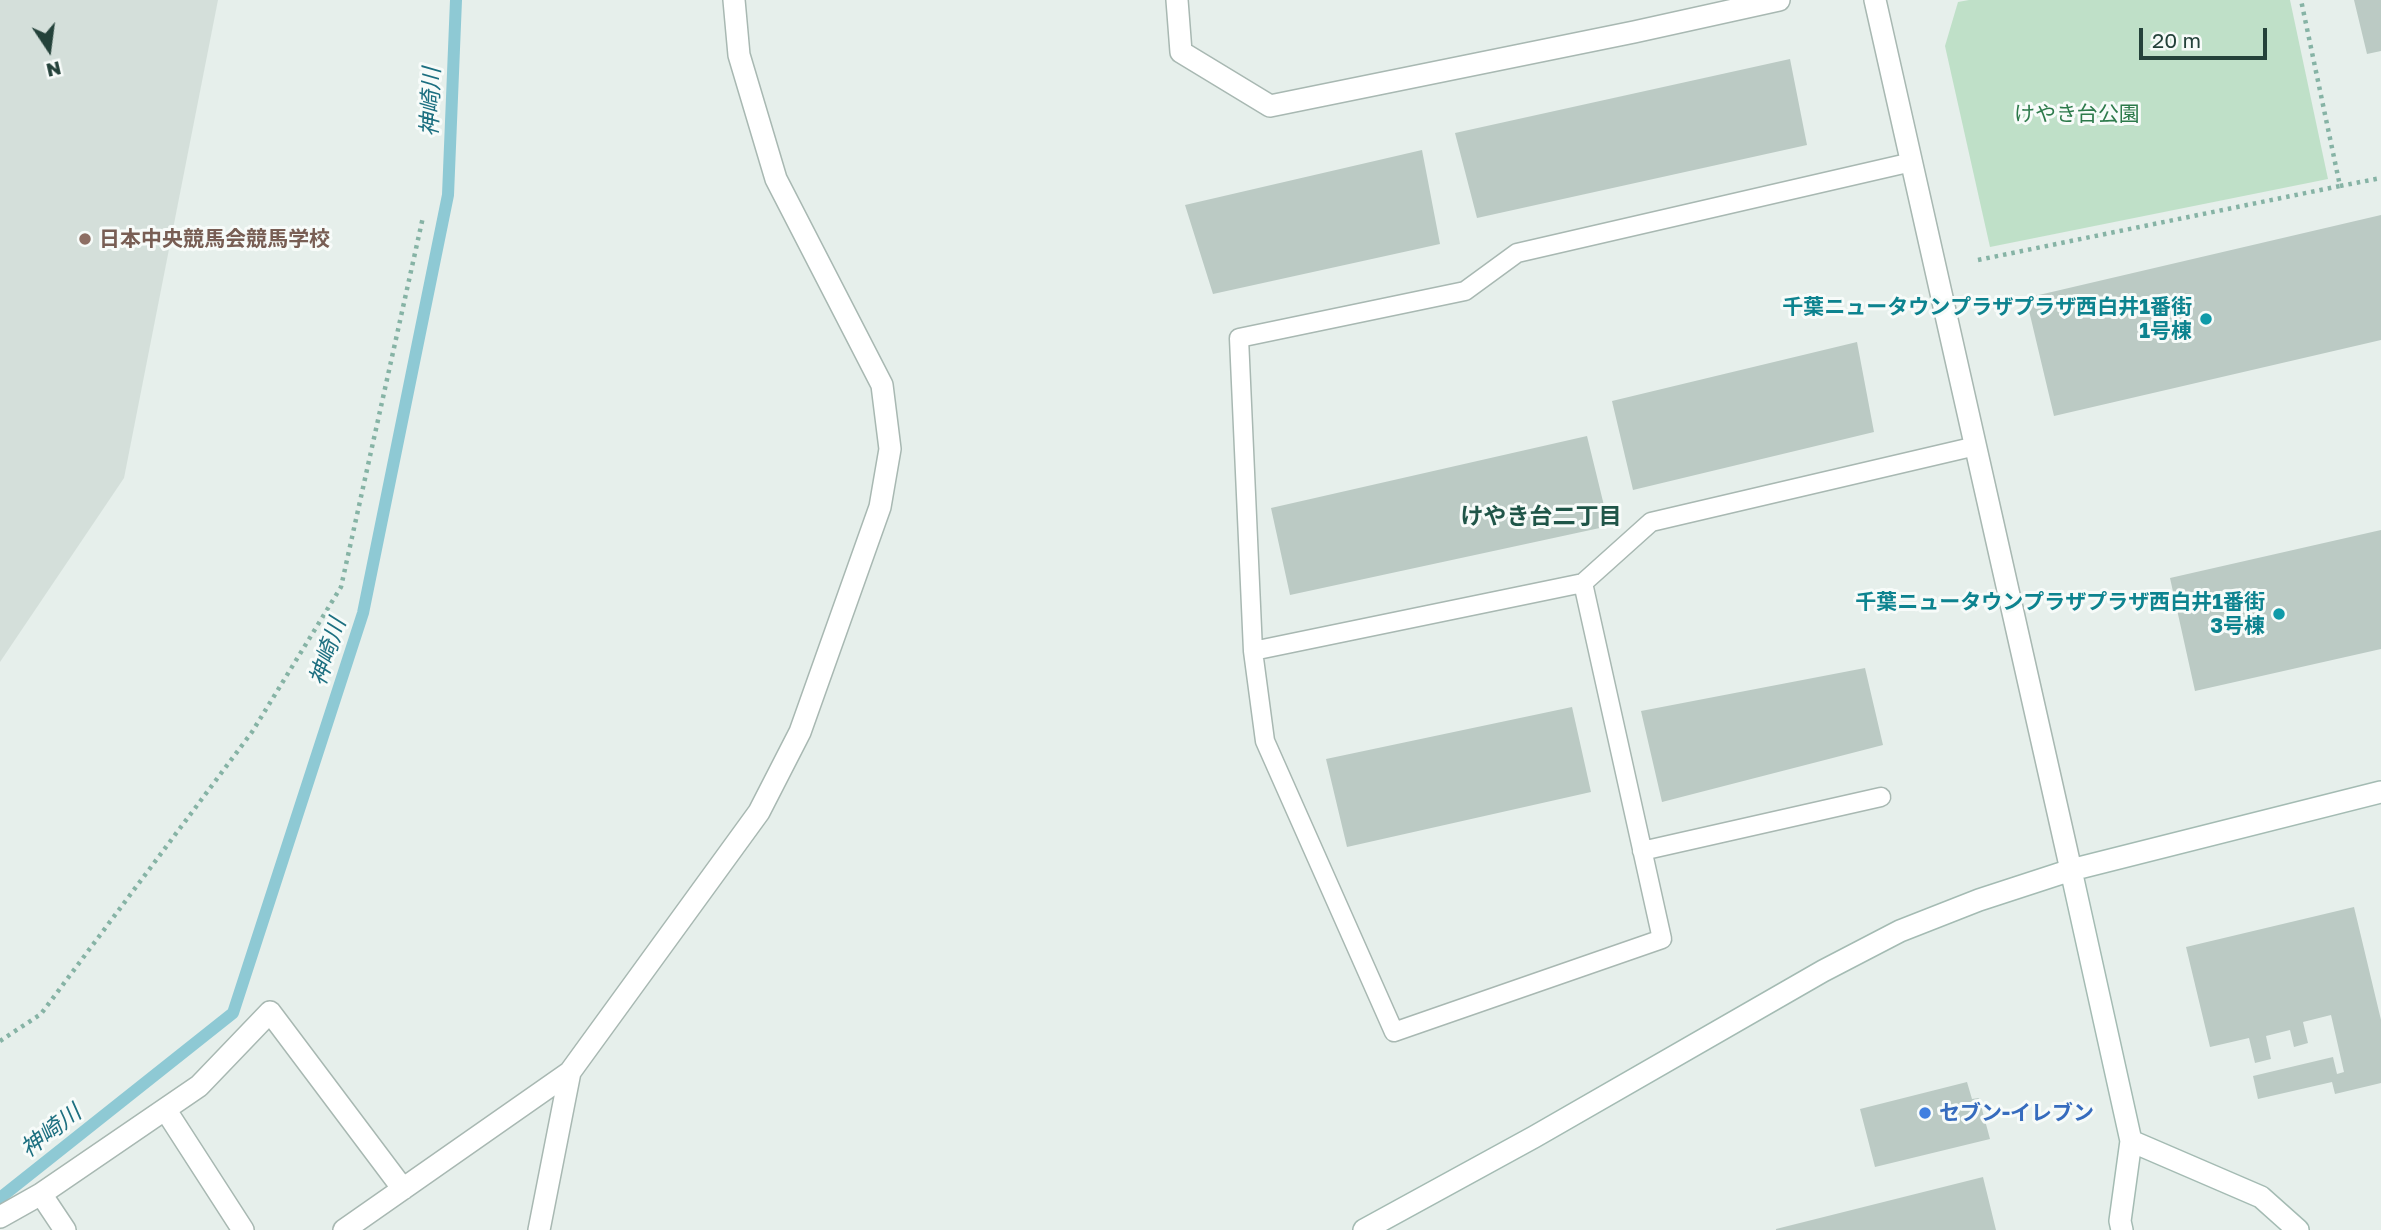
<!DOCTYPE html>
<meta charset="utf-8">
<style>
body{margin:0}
#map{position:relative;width:2381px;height:1230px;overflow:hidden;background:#e6efeb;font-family:"Golos Text",sans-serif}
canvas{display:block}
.north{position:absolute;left:14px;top:14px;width:70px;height:70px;-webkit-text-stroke:5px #f7fbf9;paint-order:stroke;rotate:167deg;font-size:19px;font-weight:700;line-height:28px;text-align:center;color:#24423a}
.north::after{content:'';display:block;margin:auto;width:24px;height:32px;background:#24423a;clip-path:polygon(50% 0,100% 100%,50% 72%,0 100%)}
.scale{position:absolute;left:2139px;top:28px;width:128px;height:32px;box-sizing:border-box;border:4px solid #24423a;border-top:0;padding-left:9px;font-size:21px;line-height:24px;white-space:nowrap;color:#24423a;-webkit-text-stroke:5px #f7fbf9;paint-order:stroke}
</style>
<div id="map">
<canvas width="2381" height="1230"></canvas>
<div class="north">N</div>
<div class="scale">20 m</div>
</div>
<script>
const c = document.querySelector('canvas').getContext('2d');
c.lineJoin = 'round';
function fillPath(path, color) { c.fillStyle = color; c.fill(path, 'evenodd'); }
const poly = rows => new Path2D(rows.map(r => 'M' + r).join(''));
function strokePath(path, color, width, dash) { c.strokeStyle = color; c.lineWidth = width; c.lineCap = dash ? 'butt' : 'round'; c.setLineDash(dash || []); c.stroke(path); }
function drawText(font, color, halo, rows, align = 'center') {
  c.font = font + ' "Golos Text","Noto Sans JP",sans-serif'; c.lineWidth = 6; c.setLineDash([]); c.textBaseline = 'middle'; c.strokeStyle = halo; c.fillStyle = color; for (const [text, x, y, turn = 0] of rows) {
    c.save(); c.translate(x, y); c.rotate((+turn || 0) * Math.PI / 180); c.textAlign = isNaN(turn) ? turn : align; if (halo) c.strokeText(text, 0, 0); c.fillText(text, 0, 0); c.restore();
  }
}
fillPath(poly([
 [0,0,218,0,124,478,0,662]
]), '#d4dfda');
fillPath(poly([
 [1969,0,2290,0,2328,179,1990,247,1945,46,1958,2]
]), '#bfe0c8');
strokePath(poly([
 [0,1198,233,1013,363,613,448,195,456,0]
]), '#8ec9d4', 12);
fillPath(poly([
 [2354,0,2381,0,2381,51,2367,54],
 [1790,59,1807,145,1477,218,1455,133],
 [1422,150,1440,244,1213,294,1185,205],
 [2381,215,2381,340,2054,416,2026,298],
 [1857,342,1874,432,1633,490,1612,401],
 [1587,436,1609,526,1290,595,1271,508],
 [2381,530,2381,649,2195,691,2170,578],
 [1865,668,1883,745,1662,802,1641,711],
 [1572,707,1591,792,1347,847,1326,759],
 [2354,907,2381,1020,2381,1083,2335,1094,2332,1082,2258,1099,2253,1076,2333,1057,2337,1074,2344,1072,2331,1015,2303,1022,2308,1043,2294,1047,2290,1030,2266,1036,2271,1059,2255,1063,2249,1038,2210,1047,2186,947],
 [1967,1082,1972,1099,1979,1098,1990,1139,1875,1167,1860,1109],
 [1983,1177,1996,1230,1776,1230,1776,1229]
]), '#bbcac4');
const lane = poly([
 [1583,583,1662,939,1394,1032,1265,741,1253,651,1239,338,1465,291,1517,253,1912,162],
 [1253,651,1583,583,1651,522,1976,446],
 [1642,851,1881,797]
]);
const street = poly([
 [1177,0,1181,52,1270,106,1634,32,1779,0],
 [1875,0,2071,870],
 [165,1109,243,1230],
 [41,1194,65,1230],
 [0,1217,41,1194,199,1086,270,1012,403,1189],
 [344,1230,570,1072],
 [539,1230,570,1072,759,812,800,732,880,507,890,449,882,385,776,179,739,55,734,0]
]);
const secondary = poly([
 [2071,870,2131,1141,2120,1221,2122,1230],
 [2131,1141,2261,1197,2298,1230],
 [1364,1230,1534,1137,1823,971,1900,931,1979,900,2071,870,2381,792]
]);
strokePath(lane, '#a8b8b2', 21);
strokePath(street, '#a8b8b2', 24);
strokePath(secondary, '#a4bbb3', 24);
strokePath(poly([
 [2340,186,2381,178],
 [1978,260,2340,186,2301,0],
 [0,1041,41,1014,252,732,341,587,423,217]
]), '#86b3a5', 4.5, [3.5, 5]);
strokePath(lane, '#fff', 18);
strokePath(street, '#fff', 21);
strokePath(secondary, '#fff', 21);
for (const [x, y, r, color] of [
 [85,239,7,"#8d6e63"],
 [2206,319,7,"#0f9aa8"],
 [2279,614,7,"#0f9aa8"],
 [1925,1113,7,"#3f7fe0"]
]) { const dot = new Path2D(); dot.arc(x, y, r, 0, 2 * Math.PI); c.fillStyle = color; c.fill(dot); strokePath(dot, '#f7fbf9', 2.5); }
drawText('21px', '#2d7a4b', '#f7fbf9', [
 ["けやき台公園",2077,114]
]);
drawText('bold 21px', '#785e54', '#f7fbf9', [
 ["日本中央競馬会競馬学校",99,239]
], 'left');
drawText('bold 21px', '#0d838f', '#f7fbf9', [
 ["千葉ニュータウンプラザプラザ西白井1番街",2192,307],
 ["1号棟",2192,331],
 ["千葉ニュータウンプラザプラザ西白井1番街",2265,602],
 ["3号棟",2265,626]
], 'right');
drawText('bold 21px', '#366cbe', '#f7fbf9', [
 ["セブン-イレブン",1939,1113]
], 'left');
drawText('italic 23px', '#1c6f80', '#f7fbf9', [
 ["神崎川",431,102,-88],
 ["神崎川",328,652,-72],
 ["神崎川",51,1131,-38]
]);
drawText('bold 23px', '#1f5548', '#f7fbf9', [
 ["けやき台二丁目",1541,517]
]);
</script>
